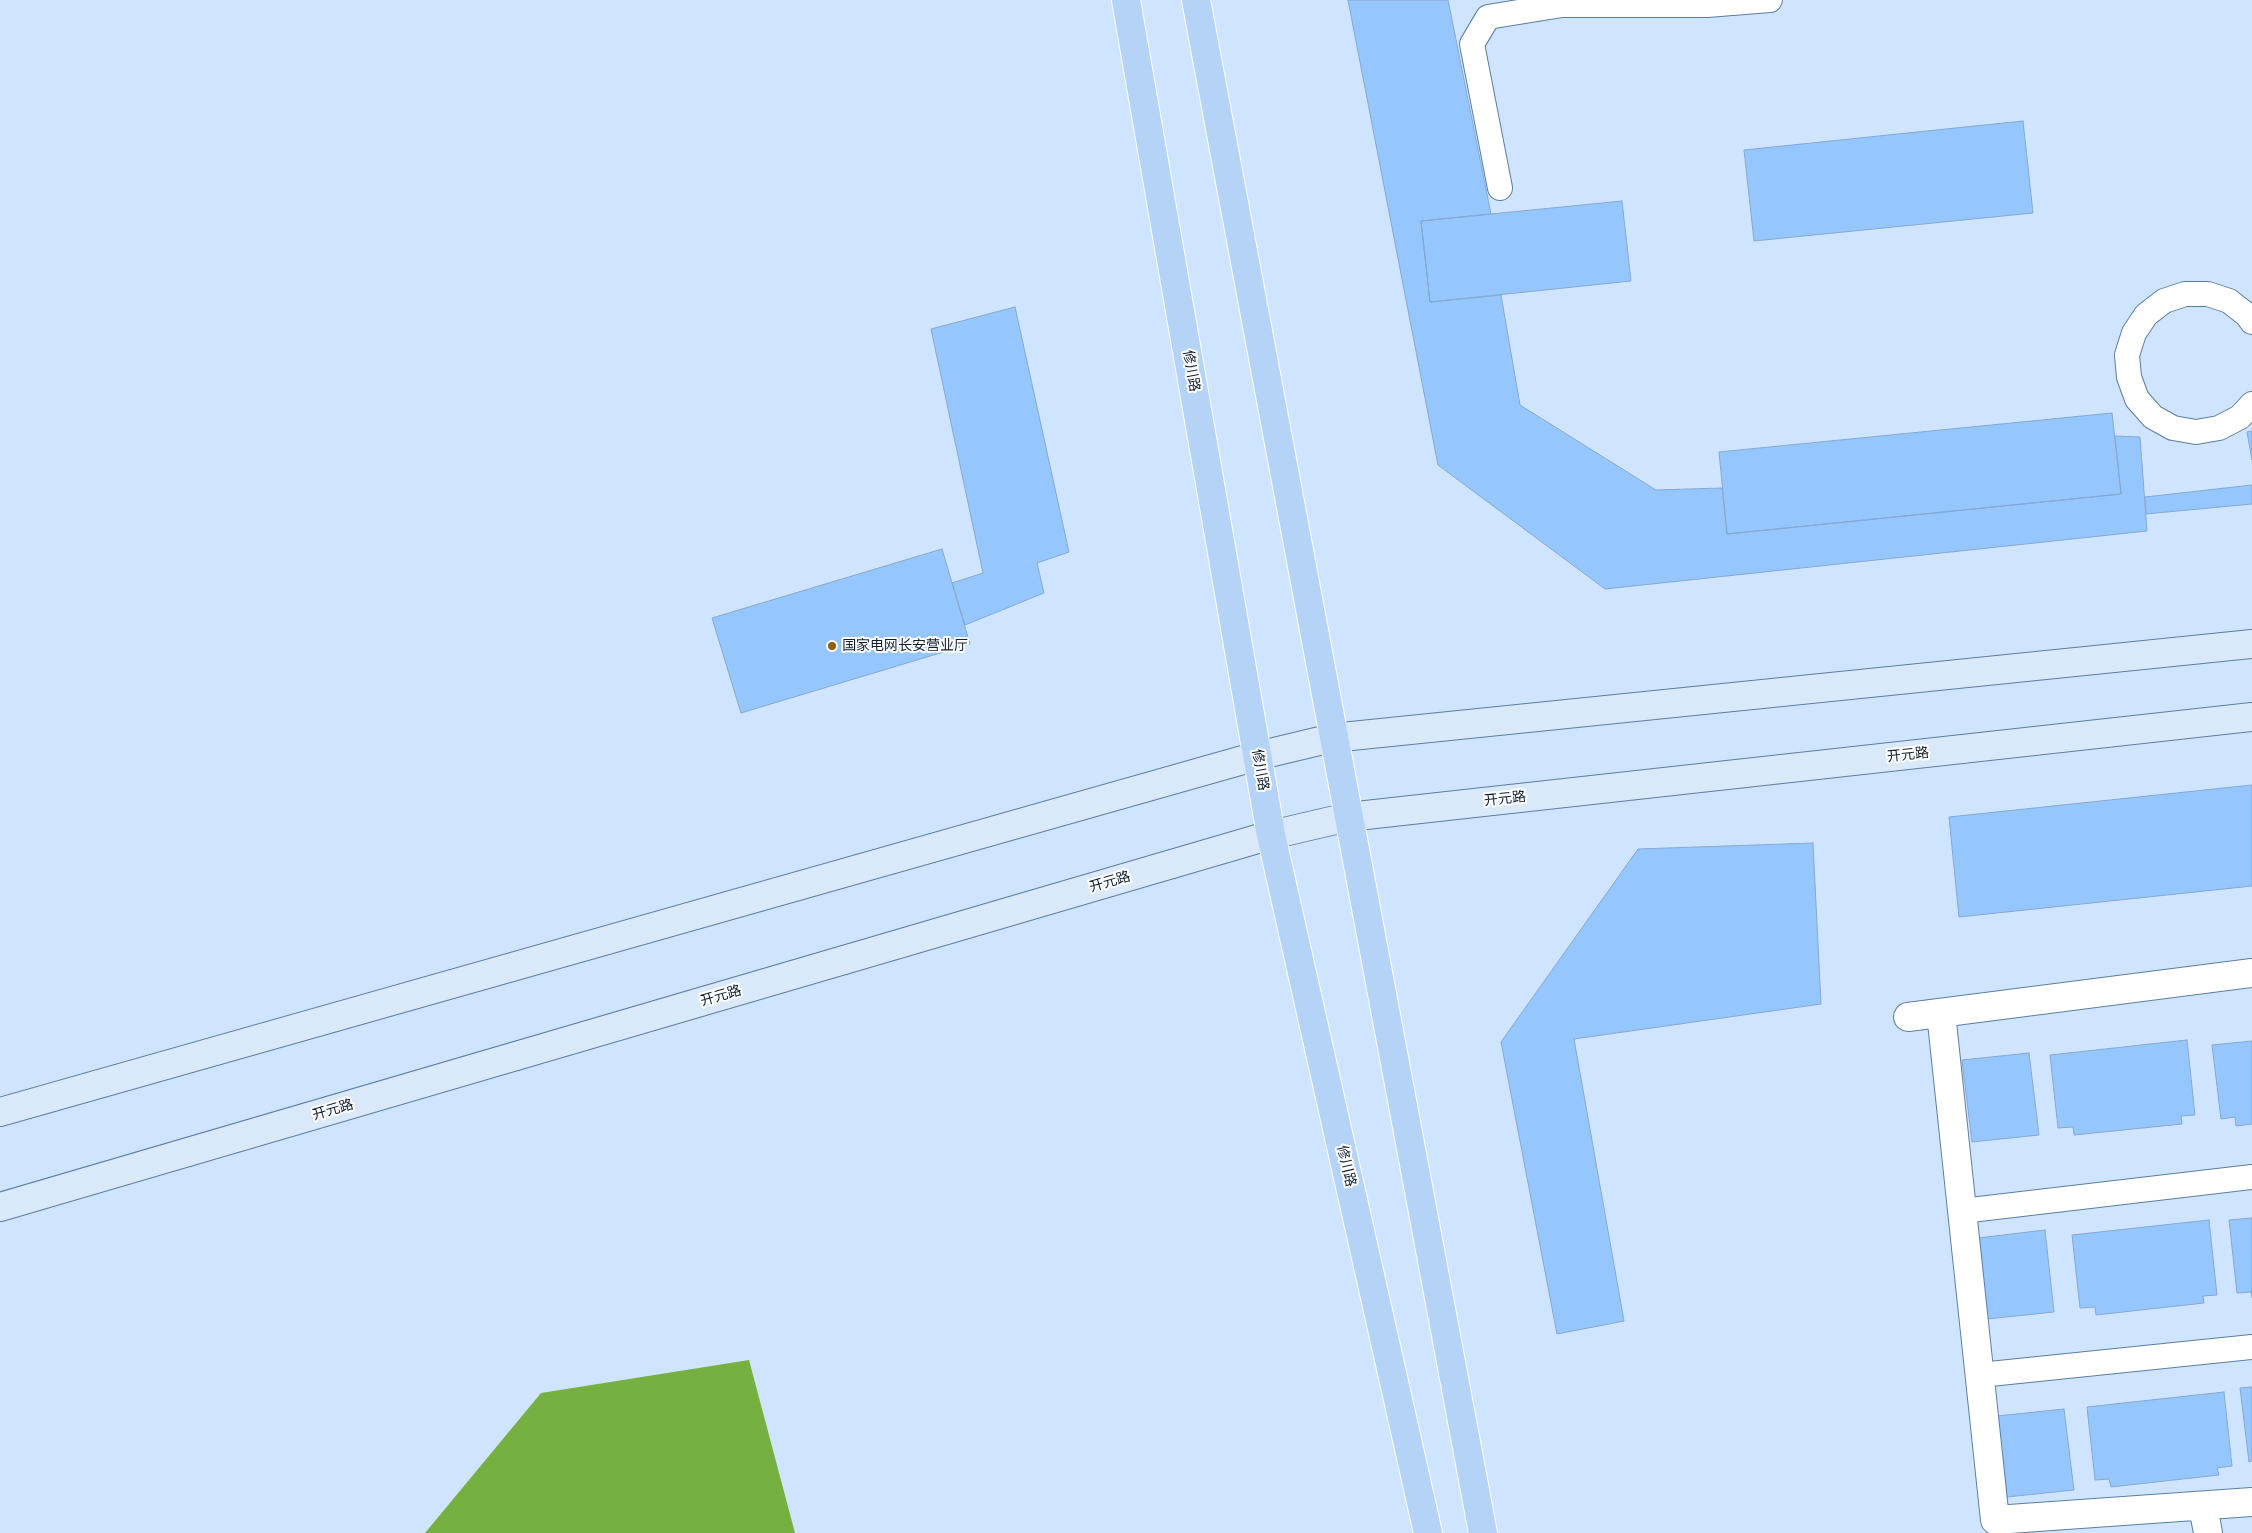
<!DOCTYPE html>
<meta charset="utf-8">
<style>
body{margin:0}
canvas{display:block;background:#cfe5ff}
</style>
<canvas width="2252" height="1533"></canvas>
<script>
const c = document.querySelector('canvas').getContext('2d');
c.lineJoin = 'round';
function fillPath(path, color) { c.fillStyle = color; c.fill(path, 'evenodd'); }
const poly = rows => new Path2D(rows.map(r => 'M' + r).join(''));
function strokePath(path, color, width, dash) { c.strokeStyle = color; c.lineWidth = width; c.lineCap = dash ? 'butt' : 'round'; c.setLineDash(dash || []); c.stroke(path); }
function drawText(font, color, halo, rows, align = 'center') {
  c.font = font + ' "IBM Plex Sans","Noto Sans SC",sans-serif'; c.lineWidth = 4; c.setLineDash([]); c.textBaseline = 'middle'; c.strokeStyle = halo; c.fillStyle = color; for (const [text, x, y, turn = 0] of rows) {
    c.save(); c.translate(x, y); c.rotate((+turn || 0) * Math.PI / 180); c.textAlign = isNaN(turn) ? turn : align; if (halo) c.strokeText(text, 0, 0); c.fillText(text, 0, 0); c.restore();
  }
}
fillPath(poly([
 [749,1360,795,1533,425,1533,541,1393]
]), '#75b041');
const building = poly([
 [1348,0,1448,0,1491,214,1421,221,1430,302,1501,295,1520,405,1656,490,1722,488,1727,534,2121,494,2115,436,2140,437,2147,531,1605,589,1438,465,1348,0],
 [2023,121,2033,213,1754,241,1744,150,2023,121],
 [1622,201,1631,281,1430,302,1421,221,1622,201],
 [1015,307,1069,552,1037,563,1044,593,965,625,952,583,983,573,931,329,1015,307],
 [2112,413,2121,494,1727,534,1719,452,2112,413],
 [2252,431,2252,460,2247,432,2252,431],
 [2252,485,2252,504,2146,514,2145,497,2252,485],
 [942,549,970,644,741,713,712,618,942,549],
 [2252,785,2252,886,1959,917,1949,817,2252,785],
 [1813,843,1821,1004,1574,1039,1624,1321,1557,1334,1501,1042,1638,849,1813,843],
 [2187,1040,2195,1115,2181,1116,2182,1124,2074,1135,2073,1127,2058,1128,2050,1055,2187,1040],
 [2252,1041,2252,1124,2236,1126,2235,1117,2221,1119,2212,1045,2252,1041],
 [2029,1053,2039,1135,1972,1142,1962,1060,2029,1053],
 [2252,1218,2252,1298,2251,1292,2237,1293,2229,1220,2252,1218],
 [2209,1220,2217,1295,2203,1296,2204,1303,2096,1315,2095,1307,2080,1308,2072,1235,2209,1220],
 [2045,1230,2054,1312,1987,1319,1978,1238,2045,1230],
 [2252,1387,2252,1461,2249,1462,2240,1388,2252,1387],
 [2224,1392,2232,1466,2217,1468,2219,1475,2111,1487,2109,1479,2095,1480,2087,1407,2224,1392],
 [2064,1409,2074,1490,2007,1497,1997,1416,2064,1409]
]);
fillPath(building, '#96c6fe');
strokePath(building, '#86a8d1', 1);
const lane = poly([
 [1500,188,1472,44,1488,17,1562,5,1707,5,1770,0],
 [2252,322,2247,315,2229,301,2208,294,2185,294,2164,301,2146,315,2134,333,2127,355,2129,377,2137,399,2153,417,2173,428,2196,432,2219,428,2240,417,2252,404],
 [1962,1211,2252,1177],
 [1980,1375,2252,1347]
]);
const street = poly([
 [1941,1013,1995,1520,2252,1502],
 [1908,1017,2252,973],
 [2203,1506,2208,1533]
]);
const secondary = poly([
 [0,1112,1257,756,1332,738,2252,644],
 [0,1207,1271,835,1348,817,2252,717]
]);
const primary = poly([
 [1126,0,1271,835,1428,1533],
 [1196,0,1483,1533]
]);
strokePath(lane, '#5c7da4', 26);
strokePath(street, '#5c7da4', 30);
strokePath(secondary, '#5c7da4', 30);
strokePath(primary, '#fff', 30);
strokePath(lane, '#fff', 24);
strokePath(street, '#fff', 28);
strokePath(secondary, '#dae9fa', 28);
strokePath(primary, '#b5d3f6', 28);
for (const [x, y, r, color] of [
 [832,646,5,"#905f0c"]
]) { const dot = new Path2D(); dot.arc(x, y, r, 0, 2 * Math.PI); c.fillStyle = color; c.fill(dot); strokePath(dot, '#fff', 2); }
drawText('14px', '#111f2e', '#fff', [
 ["修川路",1191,371,80],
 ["开元路",1908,755,-6],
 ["修川路",1260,770,80],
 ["开元路",1505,799,-6],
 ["开元路",1110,882,-16],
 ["开元路",721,996,-16],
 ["开元路",333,1110,-16],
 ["修川路",1346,1166,77]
]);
drawText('14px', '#111f2e', '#fff', [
 ["国家电网长安营业厅",842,646]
], 'left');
</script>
